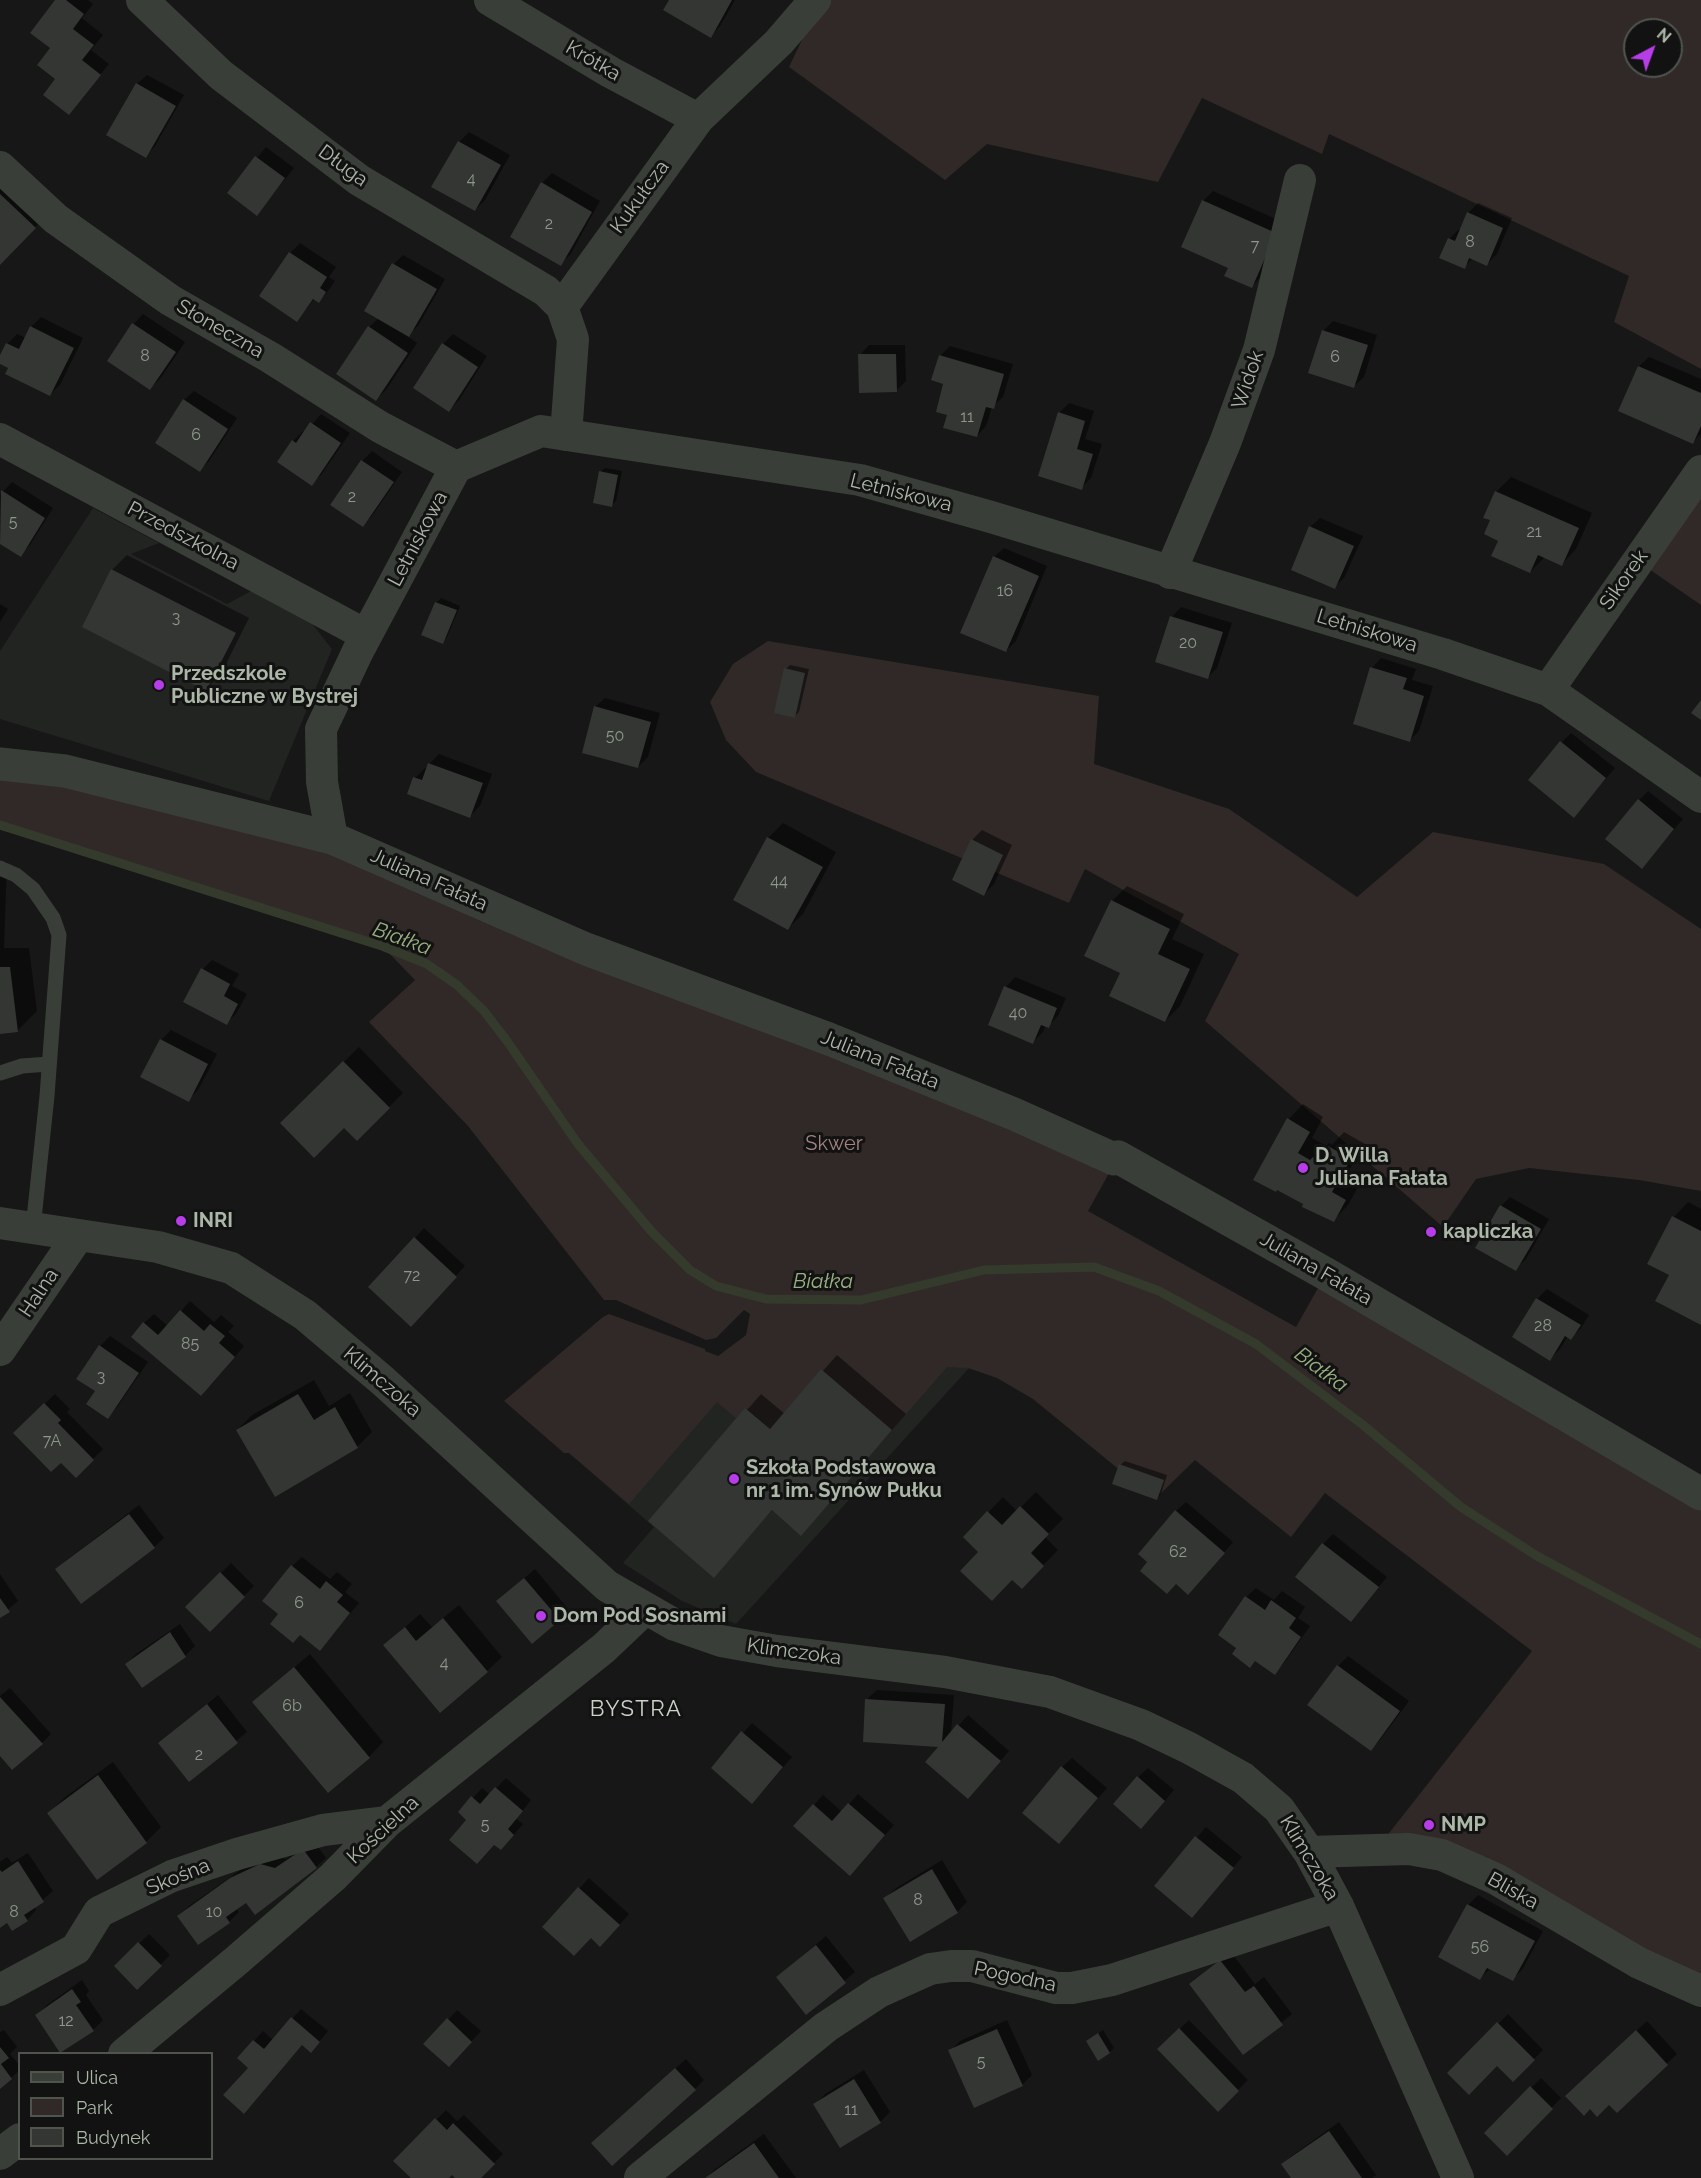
<!DOCTYPE html>
<meta charset="utf-8">
<style>
body{margin:0}
#map{position:relative;width:1701px;height:2178px;overflow:hidden;background:#161716;font-family:Raleway,sans-serif}
canvas{display:block}
.legend{position:absolute;left:18px;top:2052px;width:195px;height:108px;box-sizing:border-box;background:#111211;border:2px solid #4f544d;margin:0;padding:8px 10px;list-style:none;font-size:18px;color:#acb7a8}
.legend li{display:flex;align-items:center;gap:12px;height:30px}
.legend b{width:30px;border:2px solid #4f544d}
.north{position:absolute;left:1623px;top:18px;width:60px;height:60px;box-sizing:border-box;background:#111211;border:2px solid #4f544d;border-radius:50%;rotate:41deg;font-size:16px;font-weight:700;line-height:24px;text-align:center;color:#acb7a8}
.north::after{content:'';display:block;margin:auto;width:21px;height:27px;background:#b73de8;clip-path:polygon(50% 0,100% 100%,50% 72%,0 100%)}
</style>
<div id="map">
<canvas width="1701" height="2178"></canvas>
<ul class="legend">
<li><b style="height:8px;background:#3a3e39"></b>Ulica</li>
<li><b style="height:16px;background:#312928"></b>Park</li>
<li><b style="height:16px;background:#333633"></b>Budynek</li>
</ul>
<div class="north">N</div>
</div>
<script>
const c = document.querySelector('canvas').getContext('2d');
c.lineJoin = 'round';
function fillPath(path, color) { c.fillStyle = color; c.fill(path, 'evenodd'); }
const poly = rows => new Path2D(rows.map(r => 'M' + r).join(''));
function strokePath(path, color, width, dash) { c.strokeStyle = color; c.lineWidth = width; c.lineCap = dash ? 'butt' : 'round'; c.setLineDash(dash || []); c.stroke(path); }
function drawText(font, color, halo, rows, align = 'center') {
  c.font = font + ' Raleway,sans-serif'; c.lineWidth = 6; c.setLineDash([]); c.textBaseline = 'middle'; c.strokeStyle = halo; c.fillStyle = color; for (const [text, x, y, turn = 0] of rows) {
    c.save(); c.translate(x, y); c.rotate((+turn || 0) * Math.PI / 180); c.textAlign = isNaN(turn) ? turn : align; if (halo) c.strokeText(text, 0, 0); c.fillText(text, 0, 0); c.restore();
  }
}
fillPath(poly([
 [93,508,159,543,131,554,227,604,253,590,309,620,332,649,269,801,0,719,0,651],
 [611,1318,718,1356,971,1366,736,1624,682,1601,623,1563,654,1527,508,1400]
]), '#222422');
fillPath(poly([
 [821,0,1701,0,1701,369,1614,322,1629,276,1329,134,1322,154,1202,98,1158,182,987,144,945,180,789,67],
 [1635,30,1671,30,1671,66,1635,66],
 [1701,489,1701,605,1646,567],
 [768,641,1099,696,1094,764,1229,809,1357,897,1433,832,1604,864,1701,929,1701,1191,1639,1180,1529,1168,1476,1179,1443,1227,1205,1021,1239,954,1085,869,1069,903,756,772,726,740,710,702,733,664],
 [0,764,332,838,1118,1157,1088,1211,1296,1327,1326,1274,1701,1494,1701,1991,1496,1879,1375,1851,1532,1651,1325,1493,1291,1537,1195,1460,1155,1499,1033,1399,997,1378,968,1368,947,1367,892,1430,822,1369,770,1429,746,1408,736,1418,717,1402,629,1504,569,1453,564,1453,504,1401,603,1317,609,1314,705,1349,705,1351,718,1356,746,1335,750,1314,744,1310,716,1338,706,1340,616,1300,604,1300,468,1126,369,1022,415,980,382,946,0,822]
]), '#312928');
fillPath(poly([
 [57,0,88,0,93,4,82,18,103,35,91,50,109,64,69,113,57,79,52,48],
 [671,0,735,0,720,26,711,36],
 [147,75,184,95,155,146,146,156,137,84],
 [469,132,510,155,485,200,475,210,433,186,459,142],
 [266,147,294,168,257,214,229,193],
 [552,173,600,201,570,255,560,264,542,183],
 [7,182,44,218,0,263,0,189],
 [1213,191,1285,223,1262,276,1252,286,1230,267,1203,201],
 [1478,203,1512,218,1497,254,1487,264,1473,258,1464,267,1449,239,1459,229,1461,230,1468,213],
 [300,243,336,267,329,277,335,281,328,291,319,301,315,298,297,320,261,296,290,253],
 [403,255,445,279,418,326,407,336,417,343,386,390,376,399,369,327,379,318,394,264],
 [143,314,185,342,160,379,150,388,109,361,134,324],
 [41,317,83,338,60,385,50,394,0,363,7,344,17,334,26,338,31,327],
 [1333,321,1377,335,1364,377,1354,386,1323,331],
 [453,334,487,356,459,400,449,410,443,344],
 [869,345,905,345,906,381,896,391,860,355],
 [950,346,1013,364,1003,397,992,407,986,426,977,436,949,414,940,356],
 [1649,357,1701,379,1701,434,1693,442,1639,366],
 [194,391,237,418,209,461,200,470,184,400],
 [1069,403,1094,411,1085,439,1102,444,1091,478,1081,488,1059,413],
 [321,414,350,433,321,475,311,484,293,441,303,431,305,433],
 [372,451,402,472,372,516,362,525,332,504,362,461],
 [605,468,622,471,616,501,611,505,600,472],
 [1511,477,1592,513,1576,549,1562,564,1545,557,1530,572,1500,540,1492,520,1496,492],
 [12,482,53,508,30,545,20,555,0,542,0,495],
 [1320,518,1363,536,1344,578,1334,587,1310,527],
 [1004,548,1047,566,1016,641,1006,651,994,557],
 [127,555,249,618,221,674,206,689,112,570],
 [441,598,460,606,447,637,443,642,436,603],
 [0,604,8,609,0,622],
 [1181,607,1232,623,1217,668,1207,678,1172,617],
 [1381,658,1416,669,1412,680,1433,686,1419,731,1409,741,1372,668],
 [790,665,809,669,799,712,794,717,786,669],
 [605,698,660,713,648,757,638,767,595,707],
 [1571,733,1615,768,1574,816,1562,742],
 [439,754,492,774,480,806,470,816,415,778,425,768,428,769,429,764],
 [1648,791,1683,819,1642,867,1639,800],
 [783,823,836,852,803,914,788,928,768,838],
 [982,830,1012,845,994,884,984,894,972,840],
 [0,862,7,862,4,948,29,948,37,1011,17,1031,0,1033],
 [1127,886,1184,914,1172,939,1204,954,1180,1006,1165,1021,1122,973,1112,901],
 [212,960,239,974,232,986,247,994,236,1014,226,1023,203,969],
 [1015,977,1066,998,1058,1016,1048,1026,1046,1025,1043,1032,1033,1042,1006,987],
 [171,1030,217,1054,198,1090,188,1100,161,1040],
 [359,1047,403,1093,357,1139,344,1126,282,1123],
 [1303,1104,1323,1117,1312,1138,1326,1146,1329,1143,1332,1145,1344,1132,1365,1144,1345,1177,1359,1185,1348,1205,1334,1220,1278,1188,1255,1180,1289,1119],
 [1510,1197,1549,1219,1526,1259,1516,1269,1501,1206],
 [1688,1202,1701,1209,1701,1323,1671,1275,1649,1263,1674,1217],
 [424,1228,465,1266,420,1315,415,1238],
 [1547,1289,1589,1315,1581,1328,1571,1338,1568,1336,1560,1349,1550,1359,1514,1337,1537,1299],
 [190,1301,214,1322,221,1315,234,1326,228,1332,244,1346,211,1385,144,1323,154,1314,168,1326],
 [110,1336,148,1362,117,1407,108,1417,97,1391,100,1346],
 [837,1355,906,1414,801,1534,773,1509,714,1576,650,1521,761,1394,785,1414],
 [314,1380,329,1406,350,1393,372,1432,357,1447,275,1495,237,1430,252,1415],
 [55,1394,70,1409,67,1412,103,1449,76,1476,61,1461,15,1433],
 [1125,1461,1167,1475,1161,1494,1157,1498,1120,1465],
 [1036,1492,1063,1519,1045,1537,1058,1550,1022,1587,965,1537,1003,1497,1017,1511],
 [1186,1502,1233,1542,1198,1583,1149,1562,1176,1511],
 [139,1505,164,1538,154,1547,57,1569,67,1560],
 [1333,1534,1387,1577,1351,1620,1323,1544],
 [302,1557,330,1579,337,1572,352,1584,345,1592,359,1603,320,1649,280,1614,292,1566],
 [231,1563,254,1586,210,1629,187,1607],
 [535,1569,569,1610,559,1619,498,1601],
 [0,1574,18,1601,0,1616],
 [1256,1588,1274,1600,1282,1591,1305,1607,1298,1618,1310,1626,1284,1663,1275,1673,1238,1648,1246,1597],
 [459,1605,502,1657,487,1671,385,1645,420,1614,432,1627],
 [180,1624,195,1646,185,1656,142,1686,126,1664,136,1654],
 [310,1654,383,1742,369,1757,254,1702],
 [1348,1656,1409,1701,1380,1740,1371,1749,1338,1666],
 [10,1688,51,1734,42,1743,0,1753,0,1696],
 [877,1690,954,1695,951,1734,968,1715,1009,1751,978,1787,941,1746,867,1699],
 [218,1695,247,1732,189,1780,160,1743],
 [752,1723,792,1757,762,1792,713,1768],
 [1072,1758,1107,1788,1069,1832,1062,1767],
 [113,1762,161,1827,146,1842,97,1878,49,1813,64,1798],
 [1148,1768,1174,1790,1151,1817,1138,1777],
 [506,1778,531,1800,516,1819,523,1824,510,1839,460,1812,482,1788,490,1795],
 [858,1794,894,1825,859,1864,795,1826,823,1795,842,1812],
 [1206,1827,1242,1857,1192,1916,1156,1886],
 [313,1840,326,1858,316,1867,247,1900,236,1908,239,1912,229,1922,179,1916,189,1906,242,1869,271,1855,286,1859],
 [28,1853,53,1891,34,1907,36,1910,27,1920,7,1921,0,1926,0,1862,7,1857,12,1863],
 [942,1860,967,1902,957,1912,911,1940,885,1898,895,1889],
 [589,1878,629,1914,610,1935,591,1937,544,1927],
 [1478,1895,1543,1931,1522,1970,1512,1979,1491,1968,1480,1978,1468,1905],
 [149,1934,170,1955,137,1988,116,1966],
 [826,1936,855,1972,806,2013,778,1977],
 [1231,1952,1255,1984,1264,1977,1292,2014,1243,2053,1191,1984],
 [82,1980,89,1991,86,1995,103,2020,93,2030,37,2015,47,2005],
 [301,2009,328,2031,320,2041,311,2051,303,2044,250,2067,254,2041,263,2031,273,2040],
 [457,2010,481,2031,458,2056,448,2020],
 [1508,2014,1543,2050,1513,2080,1497,2064,1449,2073],
 [1007,2020,1032,2075,1022,2085,950,2051,960,2041],
 [1189,2020,1248,2080,1218,2110,1159,2049],
 [1647,2021,1677,2054,1617,2111,1609,2103,1577,2086],
 [4,2030,17,2047,10,2054,20,2066,20,2070,0,2087,0,2032],
 [1103,2030,1114,2048,1110,2052,1088,2041],
 [686,2059,704,2080,695,2089,602,2134],
 [864,2070,890,2112,881,2121,841,2146,815,2104,825,2094],
 [1541,2078,1561,2098,1507,2154,1486,2133],
 [446,2110,457,2121,464,2115,503,2154,479,2178,457,2178,452,2173,447,2178,413,2178,396,2161],
 [1339,2122,1376,2175,1372,2178,1293,2178,1283,2164,1293,2155],
 [764,2134,796,2178,707,2178,714,2170]
]), '#0007');
strokePath(poly([
 [0,825,382,946,427,964,457,985,484,1011,507,1041,578,1144,652,1232,690,1270,716,1286,766,1299,861,1300,984,1270,1094,1267,1159,1291,1256,1344,1363,1425,1461,1507,1537,1556,1701,1644]
]), '#343b2c', 9);
fillPath(poly([
 [55,0,66,0,84,14,73,29,94,45,82,60,101,75,69,115,43,95,55,79,37,65,50,48,30,33],
 [669,0,732,0,711,38,663,10],
 [136,83,176,106,146,158,106,135],
 [458,141,501,165,475,211,431,187],
 [255,156,285,178,257,216,227,193],
 [541,182,592,212,561,266,510,237],
 [0,194,36,228,0,265],
 [1202,200,1276,233,1252,288,1224,276,1228,268,1181,247],
 [1467,212,1503,228,1487,266,1469,258,1465,269,1439,258,1448,238,1455,241],
 [289,252,327,277,320,288,326,292,319,303,313,299,297,322,259,296],
 [392,263,437,289,409,337,364,311],
 [132,323,176,352,150,390,107,361],
 [30,326,74,348,50,396,5,374,8,368,0,364,0,355,6,343,19,349],
 [368,326,408,353,376,401,336,374],
 [1322,330,1368,345,1354,388,1308,373],
 [442,343,478,367,449,412,413,388],
 [858,354,896,354,897,392,859,393],
 [939,355,1004,374,994,409,986,407,977,437,943,428,947,415,936,412,943,384,931,380],
 [1638,366,1701,393,1701,426,1693,444,1618,411],
 [183,399,228,429,200,472,155,443],
 [1058,412,1085,421,1077,449,1093,454,1082,490,1038,476],
 [310,422,341,443,312,486,277,462,292,440,296,443],
 [361,460,394,482,363,527,330,505],
 [599,471,618,475,612,507,593,503],
 [1,490,45,518,21,557,0,544],
 [1495,491,1579,528,1562,566,1538,555,1530,573,1491,556,1498,541,1484,534,1490,520,1483,518],
 [1309,526,1354,546,1335,589,1291,570],
 [993,556,1039,576,1006,652,960,633],
 [111,569,236,633,206,691,82,627],
 [435,602,457,610,443,644,421,635],
 [1170,616,1223,632,1208,679,1155,662],
 [1370,667,1407,678,1403,689,1424,696,1410,742,1353,724],
 [784,668,805,673,795,718,774,713],
 [1701,700,1701,720,1691,713],
 [594,706,651,722,638,768,582,753],
 [1560,741,1606,778,1574,818,1528,780],
 [428,763,483,783,470,818,407,794,413,777,422,780],
 [1638,799,1674,829,1642,869,1605,839],
 [767,837,823,867,788,930,733,900],
 [971,839,1003,855,984,896,952,880],
 [1111,900,1170,929,1158,954,1190,969,1165,1022,1109,996,1120,973,1084,956],
 [0,967,10,967,18,1032,0,1034],
 [201,968,230,984,224,996,238,1004,227,1025,183,1002],
 [1004,986,1057,1008,1049,1028,1041,1025,1033,1044,988,1025],
 [160,1039,208,1064,189,1102,140,1077],
 [343,1061,390,1108,357,1141,344,1128,314,1158,280,1123],
 [1287,1118,1310,1132,1298,1153,1310,1160,1313,1157,1321,1161,1328,1146,1351,1159,1332,1192,1346,1200,1334,1222,1302,1207,1303,1204,1277,1190,1276,1192,1253,1180],
 [1500,1205,1541,1229,1516,1271,1475,1248],
 [1672,1216,1701,1231,1701,1325,1655,1301,1669,1275,1647,1264],
 [414,1237,457,1277,411,1327,368,1287],
 [1536,1298,1581,1325,1571,1340,1565,1336,1550,1361,1512,1337],
 [180,1310,204,1331,210,1324,225,1336,219,1343,235,1357,201,1396,131,1337,143,1322,158,1335],
 [99,1345,139,1373,108,1419,86,1404,95,1391,76,1379],
 [821,1369,892,1430,801,1536,772,1510,714,1578,648,1521,745,1408,770,1429],
 [298,1394,314,1420,335,1407,358,1448,275,1497,236,1430],
 [44,1403,61,1420,58,1423,94,1460,76,1478,61,1463,51,1472,13,1433],
 [1119,1464,1164,1480,1157,1500,1112,1484],
 [1020,1506,1049,1534,1031,1553,1044,1566,1022,1589,1012,1580,992,1601,960,1571,978,1552,963,1537,987,1511,1002,1525],
 [1175,1510,1225,1553,1188,1595,1176,1584,1167,1594,1140,1571,1147,1562,1138,1554],
 [129,1514,155,1548,81,1604,55,1569],
 [1322,1543,1379,1587,1351,1622,1295,1577],
 [291,1565,320,1589,326,1581,343,1595,337,1602,350,1613,320,1651,300,1635,293,1643,270,1624,278,1614,262,1601],
 [220,1572,245,1597,210,1632,185,1607],
 [524,1578,560,1620,532,1644,496,1601],
 [1245,1596,1265,1610,1271,1600,1296,1618,1289,1628,1301,1637,1275,1675,1255,1661,1250,1668,1232,1654,1236,1648,1218,1635],
 [0,1598,10,1612,0,1618],
 [443,1618,488,1672,440,1713,383,1645,405,1627,416,1641],
 [170,1632,186,1657,142,1688,125,1664],
 [1337,1665,1400,1711,1371,1751,1307,1705],
 [294,1667,370,1758,328,1793,252,1702],
 [0,1697,43,1744,12,1770,0,1756],
 [865,1699,945,1704,942,1742,957,1724,1001,1761,968,1799,925,1762,938,1747,863,1742],
 [207,1704,238,1743,189,1782,158,1743],
 [741,1731,783,1767,752,1804,711,1768],
 [1061,1766,1098,1798,1059,1844,1022,1813],
 [98,1775,147,1843,97,1880,47,1813],
 [1137,1776,1165,1801,1141,1829,1113,1804],
 [495,1787,523,1811,508,1829,514,1835,501,1850,494,1845,477,1864,449,1840,466,1820,458,1812,471,1796,480,1804],
 [848,1803,885,1835,850,1876,793,1826,813,1804,832,1821],
 [1195,1836,1234,1868,1192,1918,1154,1886],
 [303,1849,317,1868,255,1915,246,1903,226,1917,230,1923,198,1945,177,1916,230,1878,260,1864,275,1868],
 [18,1861,44,1902,24,1915,28,1921,12,1931,7,1923,0,1928,0,1870,2,1872],
 [932,1869,958,1913,910,1942,883,1898],
 [578,1887,620,1925,600,1947,591,1938,574,1956,542,1927],
 [1467,1904,1535,1941,1513,1981,1487,1968,1480,1980,1438,1957],
 [138,1942,162,1966,137,1990,114,1966],
 [816,1945,846,1983,806,2015,776,1977],
 [1220,1960,1245,1992,1254,1986,1283,2025,1243,2055,1189,1984],
 [72,1989,81,2002,76,2005,94,2031,60,2053,35,2015],
 [291,2017,320,2042,311,2053,302,2045,244,2114,223,2095,248,2068,237,2058,253,2040,264,2049],
 [447,2018,472,2042,449,2067,423,2044],
 [1497,2022,1535,2060,1513,2082,1497,2066,1469,2095,1447,2073],
 [1179,2028,1239,2091,1218,2112,1157,2049],
 [997,2029,1023,2086,974,2108,948,2050],
 [1636,2030,1668,2065,1617,2113,1609,2105,1597,2117,1590,2109,1584,2116,1565,2096],
 [1098,2033,1110,2053,1098,2061,1086,2041],
 [0,2047,9,2058,1,2064,12,2079,0,2089],
 [675,2068,696,2090,612,2166,591,2143],
 [854,2079,881,2123,840,2148,813,2104],
 [1530,2086,1553,2109,1507,2156,1484,2133],
 [435,2118,447,2130,453,2123,495,2164,481,2178,455,2178,452,2175,449,2178,411,2178,393,2161],
 [1329,2131,1362,2178,1291,2178,1281,2164],
 [754,2143,779,2178,705,2178]
]), '#333633');
strokePath(poly([
 [0,868,16,875,33,889,53,918,59,935,47,1096,33,1228],
 [0,1073,22,1066,49,1064]
]), '#3a3e39', 15);
strokePath(poly([
 [142,0,221,75,359,180,546,291,562,307],
 [490,0,610,72,698,119],
 [0,167,56,219,170,300,271,358,380,427,456,467],
 [566,435,573,339,562,307,698,119,779,42,815,0],
 [0,439,366,635],
 [1170,573,1225,443,1259,350,1300,180],
 [1548,690,1701,471],
 [332,838,322,782,321,729,358,651,456,467,541,431,860,480,991,517,1443,654,1548,690,1701,797],
 [0,1223,158,1247,231,1268,305,1315,383,1381,607,1586,675,1625,721,1641,777,1651,945,1672,1050,1692,1141,1725,1189,1748,1243,1778,1279,1809,1309,1852,1338,1906,1458,2178],
 [0,1350,78,1236],
 [1309,1852,1409,1849,1442,1855,1496,1879,1639,1963,1701,1991],
 [0,1990,76,1949,99,1912,172,1876,237,1854,323,1830,387,1822],
 [124,2054,236,1961,333,1877,387,1822,604,1648,645,1609],
 [0,2154,20,2139],
 [640,2178,826,2027,879,1992,930,1969,951,1966,972,1966,1056,1988,1072,1988,1112,1980,1338,1906]
]), '#3a3e39', 32);
strokePath(poly([
 [0,764,65,771,332,838,586,949,829,1039,1014,1114,1114,1159,1118,1157,1326,1274,1701,1494]
]), '#3a3e39', 33);
for (const [x, y, r, color] of [
 [159,685,6,"#b73de8"],
 [1303,1168,6,"#b73de8"],
 [181,1221,6,"#b73de8"],
 [1431,1232,6,"#b73de8"],
 [734,1479,6,"#b73de8"],
 [541,1616,6,"#b73de8"],
 [1429,1825,6,"#b73de8"]
]) { const dot = new Path2D(); dot.arc(x, y, r, 0, 2 * Math.PI); c.fillStyle = color; c.fill(dot); strokePath(dot, '#111211', 2); }
drawText('16px', '#8e978b', null, [
 ["4",471,179],
 ["2",549,224],
 ["8",1470,242],
 ["7",1255,246],
 ["8",145,356],
 ["6",1335,357],
 ["11",967,417],
 ["6",196,435],
 ["2",352,497],
 ["5",13,522],
 ["21",1534,532],
 ["16",1005,591],
 ["3",176,618],
 ["20",1188,643],
 ["50",615,736],
 ["44",779,881],
 ["40",1018,1013],
 ["72",412,1276],
 ["28",1543,1326],
 ["85",190,1344],
 ["3",101,1377],
 ["7A",52,1441],
 ["62",1178,1552],
 ["6",299,1603],
 ["4",444,1663],
 ["6b",292,1706],
 ["2",199,1755],
 ["5",485,1825],
 ["8",918,1900],
 ["8",14,1912],
 ["10",214,1912],
 ["56",1480,1947],
 ["12",66,2021],
 ["5",981,2062],
 ["11",851,2110]
]);
drawText('20px', '#acb7a8', '#111211', [
 ["Krótka",593,61,30],
 ["Długa",343,166,36],
 ["Kukułcza",640,197,-54],
 ["Słoneczna",220,329,30],
 ["Widok",1248,380,-71],
 ["Letniskowa",901,493,14],
 ["Przedszkolna",183,536,28],
 ["Letniskowa",418,539,-62],
 ["Sikorek",1624,580,-55],
 ["Letniskowa",1367,631,17],
 ["Juliana Fałata",429,880,24],
 ["Juliana Fałata",880,1060,22],
 ["Juliana Fałata",1316,1269,30],
 ["Halna",39,1293,-56],
 ["Klimczoka",382,1382,41],
 ["Klimczoka",794,1652,8],
 ["Kościelna",383,1830,-43],
 ["Klimczoka",1309,1858,59],
 ["Skośna",178,1877,-22],
 ["Bliska",1513,1891,29],
 ["Pogodna",1015,1977,12]
]);
drawText('bold 20px', '#acb7a8', '#111211', [
 ["Przedszkole",171,674],
 ["Publiczne w Bystrej",171,697],
 ["D. Willa",1315,1156],
 ["Juliana Fałata",1315,1179],
 ["INRI",193,1221],
 ["kapliczka",1443,1232],
 ["Szkoła Podstawowa",746,1468],
 ["nr 1 im. Synów Pułku",746,1491],
 ["Dom Pod Sosnami",553,1616],
 ["NMP",1441,1825]
], 'left');
drawText('20px', '#a18480', '#111211', [
 ["Skwer",834,1144]
]);
drawText('italic 21px', '#98b081', '#111211', [
 ["Białka",402,939,20],
 ["Białka",823,1282],
 ["Białka",1321,1370,37]
]);
c.letterSpacing = '1.5px';
drawText('22px', '#cbd3c9', '#111211', [
 ["BYSTRA",636,1709]
]);
c.letterSpacing = '0px';
</script>
